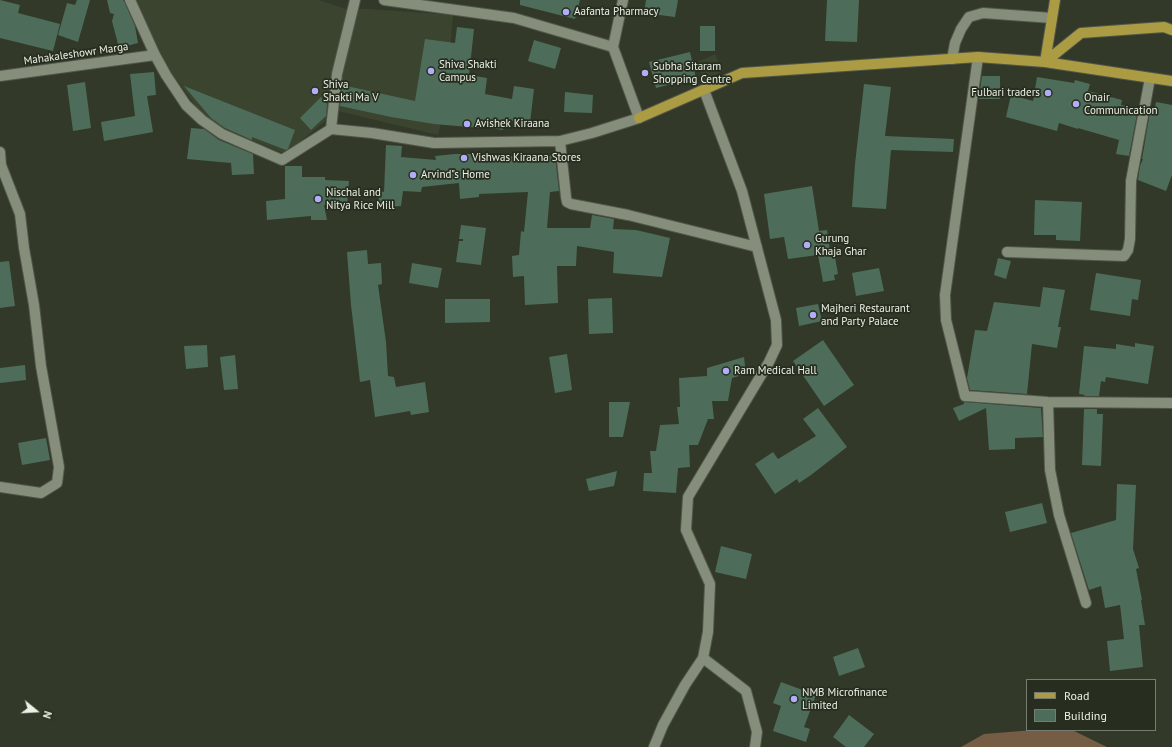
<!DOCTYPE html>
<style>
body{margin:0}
#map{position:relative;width:1172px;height:747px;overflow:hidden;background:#323929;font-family:"PT Sans",sans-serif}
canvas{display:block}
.legend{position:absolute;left:1026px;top:679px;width:130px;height:52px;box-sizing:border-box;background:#282e1f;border:1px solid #767c6f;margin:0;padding:5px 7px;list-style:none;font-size:12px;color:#ecf1e7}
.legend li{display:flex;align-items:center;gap:8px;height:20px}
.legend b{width:20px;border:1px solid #767c6f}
.north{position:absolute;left:16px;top:691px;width:40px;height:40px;-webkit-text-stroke:3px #282e1f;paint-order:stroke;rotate:108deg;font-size:11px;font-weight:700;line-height:16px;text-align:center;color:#ecf1e7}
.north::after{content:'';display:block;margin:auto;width:14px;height:18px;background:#ecf1e7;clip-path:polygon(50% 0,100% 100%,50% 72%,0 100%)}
</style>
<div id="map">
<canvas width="1172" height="747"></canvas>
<ul class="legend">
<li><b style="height:5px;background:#ab9c44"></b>Road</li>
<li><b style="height:11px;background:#4d6d5a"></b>Building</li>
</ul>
<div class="north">N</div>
</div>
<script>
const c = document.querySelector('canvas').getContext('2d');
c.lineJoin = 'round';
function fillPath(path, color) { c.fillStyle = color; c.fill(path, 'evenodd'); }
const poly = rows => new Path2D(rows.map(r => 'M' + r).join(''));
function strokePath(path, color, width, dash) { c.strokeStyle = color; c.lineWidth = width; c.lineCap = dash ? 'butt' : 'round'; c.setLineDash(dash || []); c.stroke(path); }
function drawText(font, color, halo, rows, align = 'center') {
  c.font = font + ' "PT Sans",sans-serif'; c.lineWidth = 3.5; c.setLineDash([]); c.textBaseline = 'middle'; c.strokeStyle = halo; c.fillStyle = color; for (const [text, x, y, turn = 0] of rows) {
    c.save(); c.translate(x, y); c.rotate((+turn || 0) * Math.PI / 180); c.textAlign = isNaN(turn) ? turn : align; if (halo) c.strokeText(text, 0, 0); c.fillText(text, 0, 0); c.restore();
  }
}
fillPath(poly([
 [133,0,319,0,346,9,371,9,453,15,450,49,441,123,438,135,338,111,303,139,288,155,207,121,171,72],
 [715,54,723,71,704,81,698,62]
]), '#3a442e');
fillPath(poly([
 [1034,730,1072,730,1107,747,961,747,984,734]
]), '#755c45');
fillPath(poly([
 [0,0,20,5,18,13,60,24,53,51,0,38],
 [77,0,90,0,78,42,58,35,67,3,75,5],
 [107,0,123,0,124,1,135,26,138,43,119,48,112,21,114,14,110,13],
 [520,0,580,0,575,19,520,5],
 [646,0,678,0,675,17,644,13],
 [827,0,859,0,857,42,825,41],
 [700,26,715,26,715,51,700,51],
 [457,27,474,29,469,75,487,78,485,94,512,99,514,86,534,89,530,123,505,120,503,130,481,126,481,128,469,127,434,124,391,117,340,106,342,85,415,101,425,39,455,43],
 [534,40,561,48,555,69,528,61],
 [690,52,696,78,656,88,649,62],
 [154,72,156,95,147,96,153,132,104,141,101,122,135,116,130,74],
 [982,76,1000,76,1000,99,979,99],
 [1037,77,1074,83,1075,80,1090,84,1088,91,1122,100,1121,105,1138,109,1129,156,1116,154,1119,140,1078,128,1078,129,1059,123,1057,131,1006,117,1011,95,1033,101],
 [85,82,91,128,73,131,67,85],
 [864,84,891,87,885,136,954,139,953,152,891,150,886,209,852,207,855,164],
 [184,86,295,130,288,149,286,150,252,137,252,140,225,128,211,118],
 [565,92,593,95,592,113,564,112],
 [321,97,327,104,326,116,311,130,300,118],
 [1156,102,1172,105,1172,175,1166,191,1138,180,1140,166,1143,159,1142,159,1150,112,1154,113],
 [191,128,204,129,219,140,253,154,254,174,232,175,231,163,187,159],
 [386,145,402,146,401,157,436,160,435,156,455,154,478,154,478,157,516,156,516,160,555,155,559,191,550,192,547,228,590,228,592,215,614,219,613,229,636,230,670,238,662,277,613,273,614,252,577,246,576,266,557,266,558,303,525,305,524,276,513,277,512,256,519,255,521,231,524,232,528,192,479,194,479,197,460,199,459,183,422,187,421,192,403,191,401,206,377,208,380,191,384,192],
 [285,166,302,166,302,177,325,177,325,180,349,181,347,206,324,205,327,220,311,220,311,216,267,220,266,201,285,199],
 [812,186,819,231,827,230,831,257,835,257,838,274,834,275,835,280,823,282,818,255,788,259,784,237,770,239,764,194],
 [1035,200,1082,202,1080,241,1056,240,1056,235,1034,235],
 [461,225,486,228,481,265,456,262,459,241,463,241,463,239,459,239],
 [367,250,368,264,381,263,382,284,378,285,386,342,388,376,394,377,396,387,425,382,429,412,411,415,410,411,375,417,370,380,360,382,351,305,347,252],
 [998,258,1011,261,1006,279,994,275],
 [9,261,15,306,0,308,0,262],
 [412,263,442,268,438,288,409,283],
 [879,268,884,291,856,296,852,273],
 [1096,273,1141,280,1138,300,1132,299,1130,316,1090,310],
 [1043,287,1065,290,1058,327,1061,327,1057,348,1032,344,1027,394,970,390,967,378,975,330,987,331,994,302,1040,307],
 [612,298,613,333,589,334,588,299],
 [445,299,490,299,490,322,445,323],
 [818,304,822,321,799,326,796,308],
 [823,340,854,385,824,406,793,361],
 [1135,343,1154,346,1148,384,1106,377,1105,382,1101,381,1099,396,1084,396,1085,395,1079,394,1084,346,1116,349,1116,344,1135,347],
 [207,345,208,367,186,369,184,346],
 [567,354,572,390,555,393,549,357],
 [235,355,238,389,224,390,220,357],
 [744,357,746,374,732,378,728,401,712,401,714,419,708,419,698,445,689,445,690,467,678,468,676,493,643,491,644,473,652,473,650,451,656,451,660,425,679,424,677,407,680,407,679,378,707,376,707,368],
 [25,365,26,380,0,383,0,368],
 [609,402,630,402,623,437,609,437],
 [964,402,1041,408,1043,437,1015,438,1015,449,989,450,986,408,959,421,953,408,964,404],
 [818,408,847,447,811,475,799,483,797,479,775,494,755,464,773,452,778,459,816,436,803,419],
 [1084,409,1097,409,1097,414,1103,414,1101,466,1082,465],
 [46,438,50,460,22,465,18,443],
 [617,471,614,486,589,491,586,479],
 [1117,484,1136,485,1133,549,1139,568,1136,569,1142,600,1141,600,1145,625,1139,625,1143,667,1110,671,1107,641,1124,639,1120,605,1105,608,1101,586,1089,590,1071,533,1116,520],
 [1042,503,1047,523,1010,532,1005,512],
 [721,546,752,554,746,579,715,572],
 [858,648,865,667,839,676,833,657],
 [781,682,816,695,804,727,810,729,806,742,773,731,781,706,773,703],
 [849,715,874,734,864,747,846,747,833,737]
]), '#4d6d5a');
const minor = poly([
 [130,0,155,55,166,75,186,105,202,120,222,134,282,160,331,129,372,133,434,143,560,141,592,133,639,118,613,47,514,18,384,0],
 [613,47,623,0],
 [978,57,945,295,946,320,965,396,1048,402,1172,403],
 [952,59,955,43,961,29,969,17,983,13,1052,18],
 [0,76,155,55],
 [331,129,337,74,355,0],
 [560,141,566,197,567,202,571,204,628,215,757,247],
 [0,152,1,165,20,214,24,248,34,305,41,366,59,467,57,483,41,493,0,487],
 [1007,252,1124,256,1128,250,1130,239,1131,181,1150,78],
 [1048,402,1050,470,1059,515,1086,603],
 [703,658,746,691,757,732,755,747],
 [654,747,663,725,685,685,703,658,708,632,710,584,686,530,688,497,769,362,777,345,776,320,742,191,704,90]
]);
const major = poly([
 [1045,62,1081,33,1164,27,1172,30],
 [1045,62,1055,0],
 [639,118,742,73,978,57,1045,62,1172,81]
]);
strokePath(minor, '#515649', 12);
strokePath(major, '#515649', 12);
strokePath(minor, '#858d7b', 10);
strokePath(major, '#ab9c44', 10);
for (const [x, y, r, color] of [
 [566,12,4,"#b2adf9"],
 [431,71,4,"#b2adf9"],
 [645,73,4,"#b2adf9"],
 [315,91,4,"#b2adf9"],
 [1048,93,4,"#b2adf9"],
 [1076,104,4,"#b2adf9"],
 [467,124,4,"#b2adf9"],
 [464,158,4,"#b2adf9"],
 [413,175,4,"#b2adf9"],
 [318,199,4,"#b2adf9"],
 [807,245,4,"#b2adf9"],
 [813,315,4,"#b2adf9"],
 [726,371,4,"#b2adf9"],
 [794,699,4,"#b2adf9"]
]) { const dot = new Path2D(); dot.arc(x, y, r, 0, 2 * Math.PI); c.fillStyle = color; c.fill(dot); strokePath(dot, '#282e1f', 1.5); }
drawText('11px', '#ecf1e7', '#282e1f', [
 ["Aafanta Pharmacy",574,12],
 ["Shiva Shakti",439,65],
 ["Campus",439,78],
 ["Subha Sitaram",653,67],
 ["Shopping Centre",653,80],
 ["Shiva",323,85],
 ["Shakti Ma V",323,98],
 ["Fulbari traders",1040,93,"right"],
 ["Onair",1084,98],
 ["Communication",1084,111],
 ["Avishek Kiraana",475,124],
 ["Vishwas Kiraana Stores",472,158],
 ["Arvind\"s Home",421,175],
 ["Nischal and",326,193],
 ["Nitya Rice Mill",326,206],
 ["Gurung",815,239],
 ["Khaja Ghar",815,252],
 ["Majheri Restaurant",821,309],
 ["and Party Palace",821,322],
 ["Ram Medical Hall",734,371],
 ["NMB Microfinance",802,693],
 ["Limited",802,706]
], 'left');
drawText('11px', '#ecf1e7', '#282e1f', [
 ["Mahakaleshowr Marga",76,54,-8]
]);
</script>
